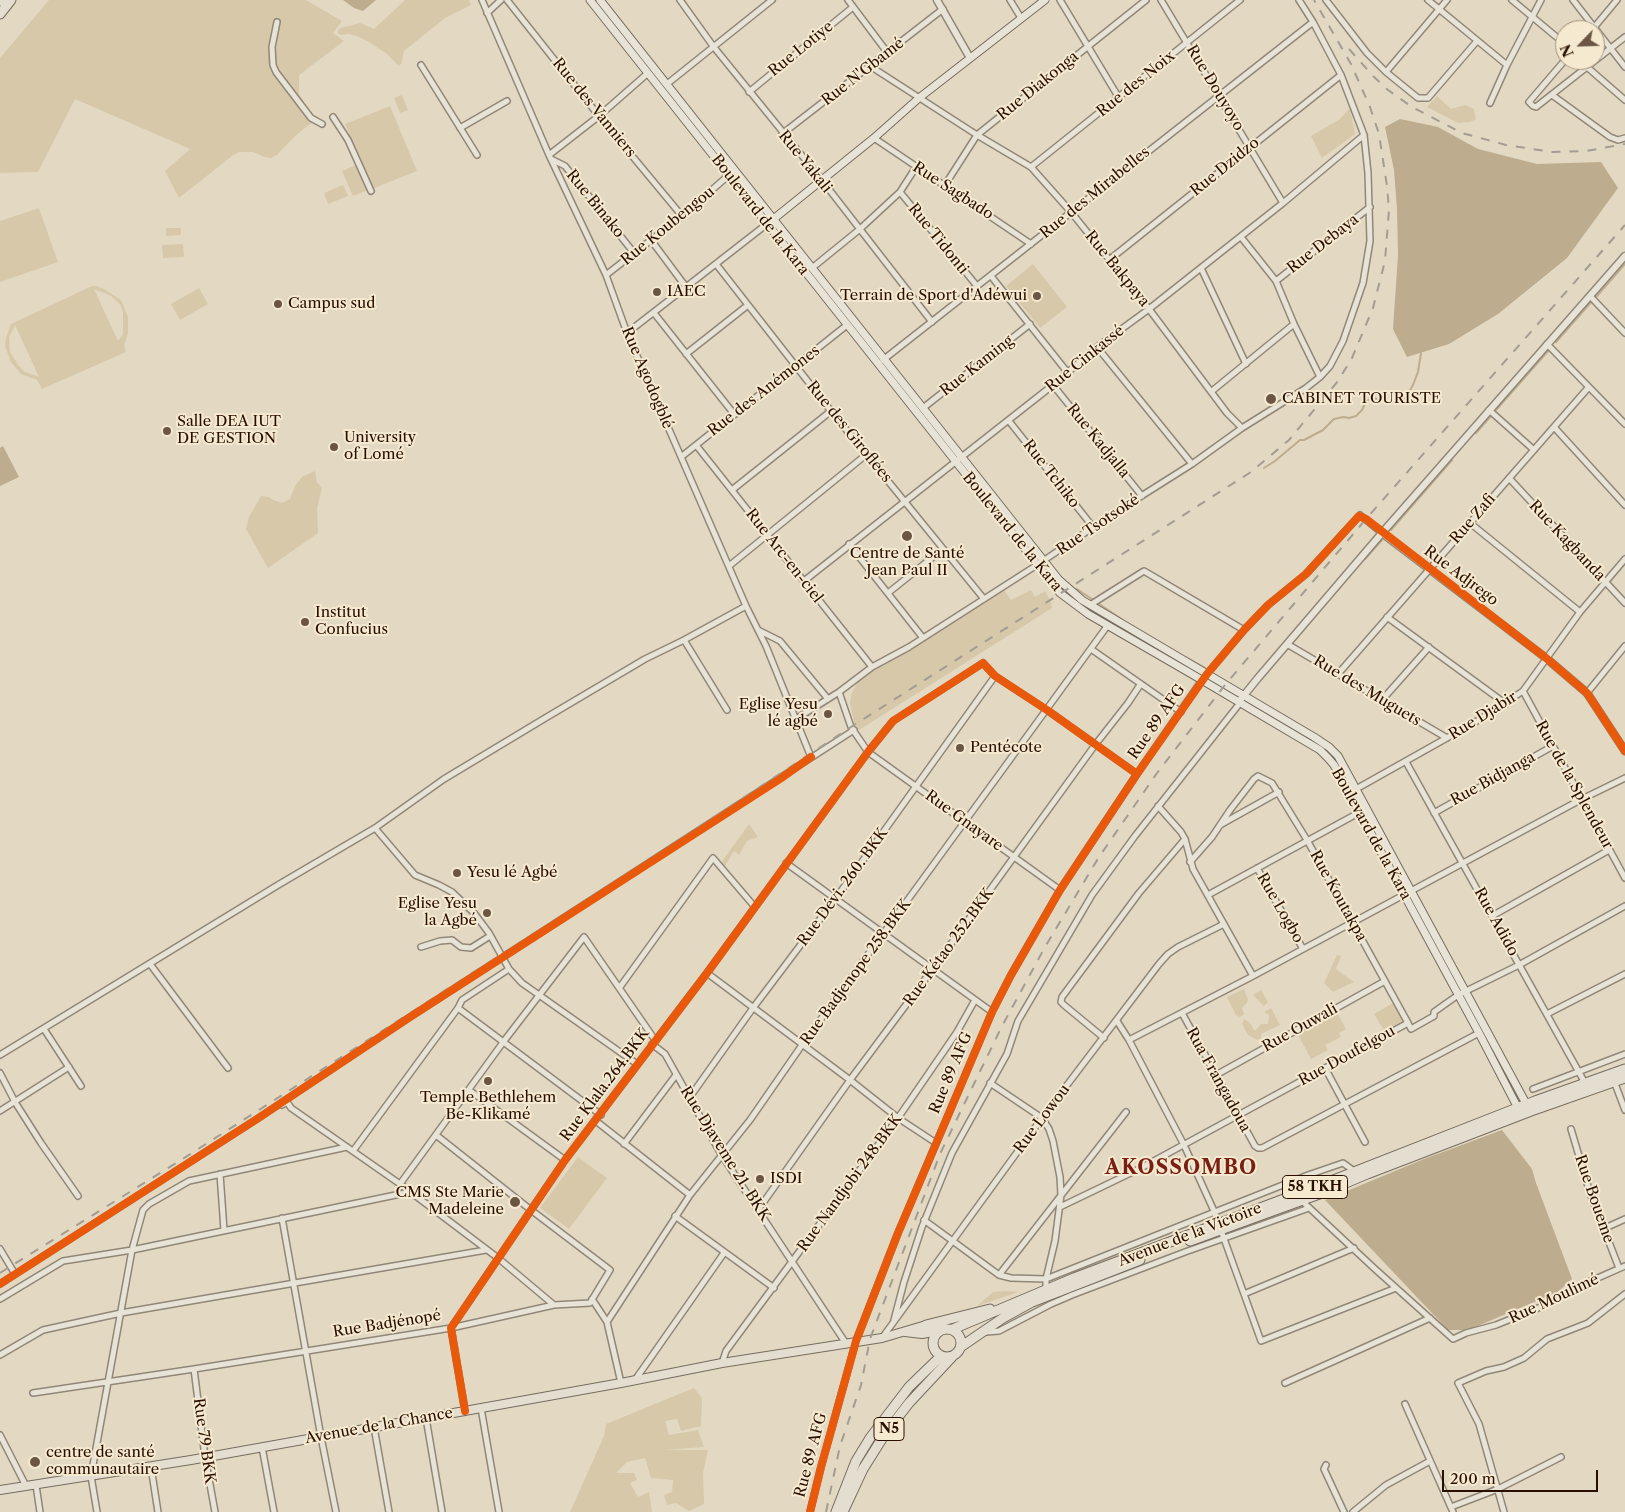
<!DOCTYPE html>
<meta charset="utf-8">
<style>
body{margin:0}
#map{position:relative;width:1625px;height:1512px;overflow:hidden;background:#e3d9c2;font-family:"Libre Caslon Text",serif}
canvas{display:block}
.north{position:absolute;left:1555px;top:20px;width:50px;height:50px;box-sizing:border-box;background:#f5eacf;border:1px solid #a4927c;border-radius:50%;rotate:246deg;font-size:14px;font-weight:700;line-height:20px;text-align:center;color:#2a0f00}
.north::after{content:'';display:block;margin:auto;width:18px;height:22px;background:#6b5644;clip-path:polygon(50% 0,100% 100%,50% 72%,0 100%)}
.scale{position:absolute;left:1442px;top:1470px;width:156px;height:22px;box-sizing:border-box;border:2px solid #2a0f00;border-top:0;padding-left:6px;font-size:15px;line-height:18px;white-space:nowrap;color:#2a0f00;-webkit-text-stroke:4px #f5eacf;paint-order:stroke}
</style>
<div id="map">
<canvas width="1625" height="1512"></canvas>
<div class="north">N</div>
<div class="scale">200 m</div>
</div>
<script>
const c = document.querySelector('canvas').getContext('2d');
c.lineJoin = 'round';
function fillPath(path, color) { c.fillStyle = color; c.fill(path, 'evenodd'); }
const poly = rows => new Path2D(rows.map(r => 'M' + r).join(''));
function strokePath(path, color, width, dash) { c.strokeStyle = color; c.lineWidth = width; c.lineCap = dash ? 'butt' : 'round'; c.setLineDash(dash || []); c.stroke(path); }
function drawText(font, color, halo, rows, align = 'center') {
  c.font = font + ' "Libre Caslon Text",serif'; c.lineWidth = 4; c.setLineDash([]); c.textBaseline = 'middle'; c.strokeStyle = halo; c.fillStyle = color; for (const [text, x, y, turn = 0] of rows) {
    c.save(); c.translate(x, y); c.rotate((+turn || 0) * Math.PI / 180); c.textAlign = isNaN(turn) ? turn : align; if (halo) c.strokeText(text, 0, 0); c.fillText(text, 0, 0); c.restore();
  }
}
fillPath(poly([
 [49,0,306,0,342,21,333,33,344,41,299,75,299,94,314,121,296,135,277,155,271,158,265,157,253,152,239,152,232,156,179,198,165,171,190,149,75,99,38,172,0,173,0,58],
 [405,0,469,0,471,5,445,18,404,51,401,64,399,66,387,54,369,42,357,36,348,34,341,35,338,33,338,30,341,28,360,23,374,29],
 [402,95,408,110,400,113,394,98],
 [1437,96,1451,109,1465,105,1474,109,1476,119,1470,122,1458,123,1427,107],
 [390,106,417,171,372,189,345,124],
 [1350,108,1355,134,1322,158,1311,136,1340,119],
 [356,165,368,190,353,196,342,171],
 [343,185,348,196,328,204,324,193],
 [39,208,58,262,0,282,0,221],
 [166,228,181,228,181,235,166,236],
 [183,244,184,257,163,258,162,245],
 [1033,264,1067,307,1040,328,1006,286],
 [92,286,96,286,104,289,121,300,128,317,128,334,124,345,126,352,42,389,37,380,21,374,11,362,5,346,6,338,11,324],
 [94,289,111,296,120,304,123,312,123,334,118,341],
 [15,325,39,377,25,372,19,366,10,352,9,337],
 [199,288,208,304,180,320,171,304],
 [315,471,317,482,322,488,317,508,318,533,268,568,246,529,249,517,261,496,269,497,273,500,282,503,290,499,295,486,302,477],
 [1004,590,1011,600,1031,590,1035,597,1045,591,1051,602,1052,608,859,730,854,722,850,703,851,695,857,683,883,664,924,641],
 [749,824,758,837,747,841,739,855,734,851,725,866,722,863,723,860],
 [1337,955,1341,956,1336,969,1354,982,1333,992,1324,983],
 [1244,989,1248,999,1247,1003,1242,1008,1244,1014,1240,1017,1236,1015,1227,997],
 [1261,990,1268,1002,1264,1006,1253,995],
 [1393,1003,1404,1022,1385,1032,1374,1014],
 [1271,1008,1280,1025,1261,1034,1261,1038,1257,1040,1248,1035,1242,1024,1244,1019,1250,1023,1255,1031,1261,1024,1268,1024,1269,1015,1264,1012],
 [1338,1014,1346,1029,1339,1033,1341,1037,1325,1045,1328,1050,1311,1059,1298,1035],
 [578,1157,607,1178,569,1229,540,1208],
 [1005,1291,1019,1292,977,1306,993,1292],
 [694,1388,702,1398,701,1426,681,1431,677,1419,665,1421,669,1435,698,1430,704,1447,666,1450,708,1450,703,1473,704,1504,689,1511,676,1503,667,1505,664,1495,672,1492,673,1480,651,1478,645,1458,627,1462,616,1473,634,1473,637,1480,630,1483,638,1497,649,1492,652,1512,570,1512,604,1436,606,1424]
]), '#d7c8aa');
fillPath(poly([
 [343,0,376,0,363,11,354,8],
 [1400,119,1438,127,1478,149,1537,164,1601,162,1618,188,1567,258,1498,314,1449,344,1407,357,1393,329,1398,255,1397,209,1394,170,1385,127],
 [3,446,19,477,0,486,0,448],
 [1502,1130,1532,1169,1536,1183,1572,1279,1558,1292,1468,1330,1448,1330,1325,1200,1424,1159]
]), '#bdac8e');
strokePath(poly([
 [1596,297,1625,264],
 [1556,342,1593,300],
 [1496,410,1549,350],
 [1476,433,1491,416],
 [1264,468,1275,461,1300,440,1304,440,1323,430,1334,419,1343,417,1349,418,1356,416,1362,410,1366,401,1372,398,1398,404,1406,397,1413,385,1418,372,1421,353],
 [1391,530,1452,460],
 [1365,559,1382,540],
 [1077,589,1123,620],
 [1185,657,1205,668]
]), '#bdac8e', 2);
const minor = poly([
 [482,0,549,155,606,275,627,333,746,606,766,646,811,757],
 [507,0,599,116,682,216],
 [680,0,713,46,821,179,932,322],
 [848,0,887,52],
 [1010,0,1021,18],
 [1060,0,1119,98],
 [1161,0,1283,203],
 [1326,0,1367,53,1386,72,1418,98,1428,98,1477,41],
 [1428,0,1507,65],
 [1512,0,1565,44],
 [1573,0,1625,67],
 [487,13,501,0],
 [277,22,272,47,273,65,276,72,311,118,322,124],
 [1592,30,1617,0],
 [1565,60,1529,102,1533,106,1536,107,1625,37],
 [421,65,477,155],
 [870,66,977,135,1031,167,1071,212,1149,309,1227,413,1242,428],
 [1587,67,1625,100],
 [1386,72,1447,0],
 [667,84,772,0],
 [749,92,853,7],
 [1552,95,1610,137,1618,140,1625,138],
 [1490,103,1507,65,1541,0],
 [333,117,348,140,371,191],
 [460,128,507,101],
 [782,134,943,9],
 [874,138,1031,244],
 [549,155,599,116,648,73],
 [551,159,565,166,634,253],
 [1031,167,1240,0],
 [945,185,977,135,1146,0],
 [900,192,977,286],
 [1241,237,1276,281,1294,324,1320,377],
 [651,240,686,287],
 [1109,260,1341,75],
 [716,264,831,411,984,599],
 [812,268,860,229,900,192,916,167],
 [1201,268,1246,364],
 [606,275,682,216,729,175],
 [991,276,1068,373],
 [1276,281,1370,207],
 [1590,296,1625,333],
 [654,313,734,414],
 [627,333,767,224],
 [1547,344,1625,424],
 [1097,347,1192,464],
 [686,354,748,305],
 [883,360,1313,22],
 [1053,385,1142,496],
 [1212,391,1294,324],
 [923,408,1030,324],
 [1489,410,1534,450],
 [1009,421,1093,527],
 [1554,427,1625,505],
 [696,445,872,667],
 [681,457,847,325],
 [1509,478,1625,603],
 [732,490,831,411],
 [1470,523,1580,612],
 [849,544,923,638],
 [729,566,867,454],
 [804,581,1053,385,1097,347,1149,309,1283,203,1364,135],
 [888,593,943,549],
 [1090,605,1144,571,1244,630],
 [1387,617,1506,704],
 [758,630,780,641,828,699],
 [684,640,727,710],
 [1287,644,1447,738],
 [1091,649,1181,712],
 [1338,674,1588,388],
 [1523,691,1625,878],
 [839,692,851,727,868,752,1060,890],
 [1587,693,1625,646],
 [1382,700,1429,647],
 [796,719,839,692,872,667,909,647,1037,565,1116,512,1192,464,1242,428,1306,388,1320,377,1330,366,1343,341,1363,283,1370,241,1368,173,1364,135,1341,75,1313,22,1299,0],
 [1406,762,1585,1083],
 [1349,793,1477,721,1523,691,1580,612,1625,559],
 [1158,806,1181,832,1185,839,1193,869,1253,976],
 [1434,813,1553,746],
 [1220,825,1279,792],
 [375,828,415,875,439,885,452,892,474,913,489,933,509,969,522,983,637,1064],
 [1190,862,1212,837,1230,810,1254,779,1258,776,1272,783,1307,840,1408,1023],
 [786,863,992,1012],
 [1257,868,1303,949],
 [1208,895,1362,811],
 [1492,916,1609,850],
 [421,947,440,941,452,940,461,947,471,948,490,936],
 [150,964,228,1068],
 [707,973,850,1080,898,1118,936,1143],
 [620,987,713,858,754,906],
 [458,1008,601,1115],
 [1182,1013,1255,1146,1258,1148,1262,1148,1479,1033],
 [1547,1014,1625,974],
 [1117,1021,1129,1040,1184,1145,1214,1211,1261,1341,1396,1288],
 [44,1029,81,1086],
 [1104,1038,1064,1005,1061,1002,1062,997,1139,893,1185,839],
 [1129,1040,1253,976,1582,799,1625,778],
 [652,1044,665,1054,721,1154,845,1342],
 [0,1055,278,885,375,828,444,779,547,717,645,659,684,640,746,606],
 [1325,1068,1365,1142],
 [0,1073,15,1102,41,1143,78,1196],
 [1216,1075,1385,981],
 [1614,1081,1625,1110],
 [990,1083,1042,1118,1049,1129,1053,1141,1060,1177,1061,1195,1055,1241,1046,1279,1046,1289],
 [1533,1089,1625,1054],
 [469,1090,565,1160],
 [690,1097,753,1008,836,898,995,676],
 [282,1105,287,1102,291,1108,400,1184,498,1258,554,1305],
 [0,1111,69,1067],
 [596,1121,690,1195],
 [1571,1129,1590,1193,1619,1268],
 [624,1144,676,1075],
 [353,1151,458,1008,462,1000,509,969],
 [220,1174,224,1230],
 [1308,1175,1308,1190],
 [400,1184,504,1041,584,937,655,1040],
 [1302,1201,1375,1269,1453,1339,1466,1333,1496,1325,1543,1306,1566,1292,1625,1266],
 [1060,1207,1139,1169,1408,1023,1411,1029,1434,1016,1434,1012,1458,995,1519,965,1625,906],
 [758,1210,850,1080,932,970,1095,745,1128,703,1140,685],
 [675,1216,774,1288],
 [282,1218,321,1437,336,1512],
 [924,1220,999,1275,1011,1278,1046,1279,1308,1175,1343,1163,1354,1171],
 [1603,1229,1625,1219],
 [0,1249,15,1274],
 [999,1275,1126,1112],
 [0,1284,257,1119,407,1019,854,730],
 [1244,1294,1354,1248],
 [0,1299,63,1261,132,1250,410,1192],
 [592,1299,607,1322,621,1383],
 [894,1320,904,1282,922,1227,952,1153,1007,1054,1018,1021,1092,895,1135,836,1240,703],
 [607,1322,690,1195,750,1120,802,1045,1108,625],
 [986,1332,999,1331,1051,1304,1072,1295,1185,1252,1309,1208],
 [882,1338,1042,1118,1159,964,1168,954,1178,947,1224,924],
 [0,1355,43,1330,121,1313,486,1250],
 [722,1363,726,1351,898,1118,957,1032,975,1000],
 [194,1369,205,1457,215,1512],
 [635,1380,724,1253],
 [1285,1383,1430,1318],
 [33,1393,194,1369,451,1328,554,1305,590,1303,610,1270,531,1210,436,1135],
 [1405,1404,1453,1512],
 [481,1408,499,1512],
 [465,1411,451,1328,565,1160,707,973,868,752,893,721,983,663,995,676,1047,710,1137,774],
 [426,1418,442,1512],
 [374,1427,389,1512],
 [0,1435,26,1486],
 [262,1447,274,1512],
 [1326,1465,1324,1469,1344,1512],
 [151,1467,158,1512],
 [36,1485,40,1512],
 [1451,1507,1498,1489,1561,1457],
 [97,1512,91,1476,132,1250,143,1210,149,1204,189,1181,347,1147],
 [810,1512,821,1467,856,1341,898,1233,992,1012,1011,975,1060,890,1137,774,1202,680,1244,630,1268,605,1306,574,1359,516,1360,515,1382,533],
 [1353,1512,1386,1485,1430,1461],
 [1504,1512,1479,1424,1458,1383,1486,1371,1504,1367,1524,1358,1547,1339,1588,1323,1625,1294]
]);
const tertiary = poly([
 [937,0,970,58],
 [1382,533,1546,658,1587,693,1625,751],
 [1241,699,1258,678,1382,533,1625,256]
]);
const secondary = poly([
 [590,0,1060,593,1088,614,1190,673,1320,750,1328,758,1334,765,1479,1033,1520,1112],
 [600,0,1059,580,1082,600,1314,737,1329,747,1338,756,1529,1109],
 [771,221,874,138,919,98,1045,0]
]);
const primary = poly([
 [905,1332,922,1334,938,1331],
 [0,1490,191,1460,621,1383,722,1363,882,1338,926,1325,936,1326,943,1329]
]);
const trunk = poly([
 [0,1,1,0],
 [0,14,11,0],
 [1190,1241,1322,1193,1367,1174,1531,1111,1625,1078],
 [926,1325,990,1309],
 '933 1343a14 14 0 1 1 28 0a14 14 0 1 1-28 0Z',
 [953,1329,1074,1278,1308,1190,1535,1101,1625,1069],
 [962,1346,1003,1318,1032,1302,1140,1260],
 [836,1512,856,1461,870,1438,909,1387,941,1356],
 [843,1512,863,1469,885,1434,909,1403,952,1357]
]);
strokePath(minor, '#908778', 8);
strokePath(tertiary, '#908778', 9);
strokePath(secondary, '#766c5f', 9);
strokePath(primary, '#766c5f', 10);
strokePath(trunk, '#766c5f', 11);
strokePath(minor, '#e8e3d7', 5);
strokePath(tertiary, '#e8e3d7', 6);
strokePath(secondary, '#e8e3d7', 7);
strokePath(primary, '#e4ded1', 8);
strokePath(trunk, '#e4ded1', 9);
strokePath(poly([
 [1349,49,1373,76,1388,90,1412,107,1462,133,1506,145,1552,152,1586,151,1625,144],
 [0,1273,181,1160,664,850,851,727,1251,472,1289,440,1338,381,1352,358,1373,308,1385,261,1387,235,1389,210,1387,186,1379,134,1370,107,1351,64,1314,0],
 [826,1512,840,1446,861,1385,870,1339,940,1154,1001,1028,1045,947,1099,857,1157,773,1225,685,1366,519,1625,225]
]), '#a29c92', 2, [9, 9]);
strokePath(poly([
 [0,1284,257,1119,407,1019,780,779,811,757],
 [465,1411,451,1328,565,1160,707,973,868,752,893,721,983,663,995,676,1047,710,1137,774],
 [810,1512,821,1467,856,1341,898,1233,992,1012,1011,975,1060,890,1137,774,1207,674,1244,630,1268,605,1306,574,1359,516,1366,519,1546,658,1587,693,1625,751]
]), '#e8590c', 8);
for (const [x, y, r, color] of [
 [657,292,5,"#6b5644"],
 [1037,296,5,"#6b5644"],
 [278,304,5,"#6b5644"],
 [1271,399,6,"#6b5644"],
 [167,431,5,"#6b5644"],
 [334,447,5,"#6b5644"],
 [907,536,6,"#6b5644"],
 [305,622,5,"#6b5644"],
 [828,714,5,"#6b5644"],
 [960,748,5,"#6b5644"],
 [457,873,5,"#6b5644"],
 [487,913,5,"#6b5644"],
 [488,1081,5,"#6b5644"],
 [760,1179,5,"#6b5644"],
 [515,1202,6,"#6b5644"],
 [35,1462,6,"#6b5644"]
]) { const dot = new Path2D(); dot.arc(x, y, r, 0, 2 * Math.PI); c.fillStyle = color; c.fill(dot); strokePath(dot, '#f5eacf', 2); }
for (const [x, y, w] of [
 [1315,1187,65],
 [889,1429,30]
]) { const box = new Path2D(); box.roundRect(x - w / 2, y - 11.5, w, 23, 4); c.fillStyle = '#f5eacf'; c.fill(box); strokePath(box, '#2a0f00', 1); }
drawText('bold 14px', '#2a0f00', null, [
 ["58 TKH",1315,1187],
 ["N5",889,1429]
]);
drawText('15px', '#2a0f00', '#f5eacf', [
 ["Rue Lotiye",801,49,-39],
 ["Rue N'Gbamé",863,72,-38],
 ["Rue des Noix",1136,84,-39],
 ["Rue Diakonga",1038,86,-39],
 ["Rue Douyoyo",1215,88,59],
 ["Rue des Vanniers",594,108,51],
 ["Rue Yakali",805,162,51],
 ["Rue Dzidzo",1225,167,-39],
 ["Rue Sagbado",953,191,33],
 ["Rue des Mirabelles",1095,193,-39],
 ["Rue Binako",595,204,51],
 ["Boulevard de la Kara",760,215,52],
 ["Rue Koubengou",668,226,-39],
 ["Rue Tidonti",938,239,51],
 ["Rue Debaya",1323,244,-38],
 ["Rue Bakpaya",1117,269,51],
 ["Rue Cinkassé",1085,359,-39],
 ["Rue Kaming",977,366,-38],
 ["Rue Agodogblé",647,378,67],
 ["Rue des Anémones",764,391,-38],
 ["Rue des Giroflées",849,432,51],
 ["Rue Kadjalla",1098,441,51],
 ["Rue Tchiko",1051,474,52],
 ["Rue Zafi",1473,519,-49],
 ["Rue Tsotsoké",1098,525,-34],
 ["Boulevard de la Kara",1012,532,51],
 ["Rue Kagbanda",1567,541,47],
 ["Rue Arc-en-ciel",784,556,52],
 ["Rue Adjrego",1461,576,37],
 ["Rue des Muguets",1367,691,31],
 ["Rue Djabir",1483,716,-32],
 ["Rue 89 AFG",1157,722,-55],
 ["Rue Bidjanga",1493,779,-29],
 ["Rue de la Splendeur",1574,785,61],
 ["Rue Gnayare",964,821,36],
 ["Boulevard de la Kara",1371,834,61],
 ["Rue Dévi. 260. BKK",843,887,-54],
 ["Rue Koutakpa",1338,896,61],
 ["Rue Logbo",1280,908,60],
 ["Rue Adido",1496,922,61],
 ["Rue Kétao 252.BKK",949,947,-54],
 ["Rue Badjenope 258.BKK",856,972,-54],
 ["Rue Ouwali",1300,1028,-29],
 ["Rue Doufelgou",1347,1056,-29],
 ["Rue 89 AFG",951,1073,-67],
 ["Rua Frangadoua",1218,1080,61],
 ["Rue Klala.264.BKK",605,1085,-53],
 ["Rue Lowou",1042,1119,-53],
 ["Rue Djaveme 21. BKK",725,1154,58],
 ["Rue Nandjobi 248.BKK",850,1183,-54],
 ["Rue Boueme",1594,1199,71],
 ["Avenue de la Victoire",1190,1235,-21],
 ["Rue Moulimé",1554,1299,-25],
 ["Rue Badjénopé",387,1324,-9],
 ["Avenue de la Chance",379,1426,-10],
 ["Rue 79 BKK",204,1441,82],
 ["Rue 89 AFG",811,1455,-75]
]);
drawText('15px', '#2a0f00', '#f5eacf', [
 ["IAEC",667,292],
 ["Terrain de Sport d'Adéwui",1027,296,"right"],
 ["Campus sud",288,304],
 ["CABINET TOURISTE",1282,399],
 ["Salle DEA IUT",177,422],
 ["DE GESTION",177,439],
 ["University",344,438],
 ["of Lomé",344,455],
 ["Centre de Santé",907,554,"center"],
 ["Jean Paul II",907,571,"center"],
 ["Institut",315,613],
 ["Confucius",315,630],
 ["Eglise Yesu",818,705,"right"],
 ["lé agbé",818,722,"right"],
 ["Pentécote",970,748],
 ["Yesu lé Agbé",467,873],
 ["Eglise Yesu",477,904,"right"],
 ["la Agbé",477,921,"right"],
 ["Temple Bethlehem",488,1098,"center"],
 ["Be-Klikamé",488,1115,"center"],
 ["ISDI",770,1179],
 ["CMS Ste Marie",504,1193,"right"],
 ["Madeleine",504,1210,"right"],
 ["centre de santé",46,1453],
 ["communautaire",46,1470]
], 'left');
c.letterSpacing = '1px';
drawText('bold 20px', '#7a1f14', '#f5eacf', [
 ["AKOSSOMBO",1181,1168]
]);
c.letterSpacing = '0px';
</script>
